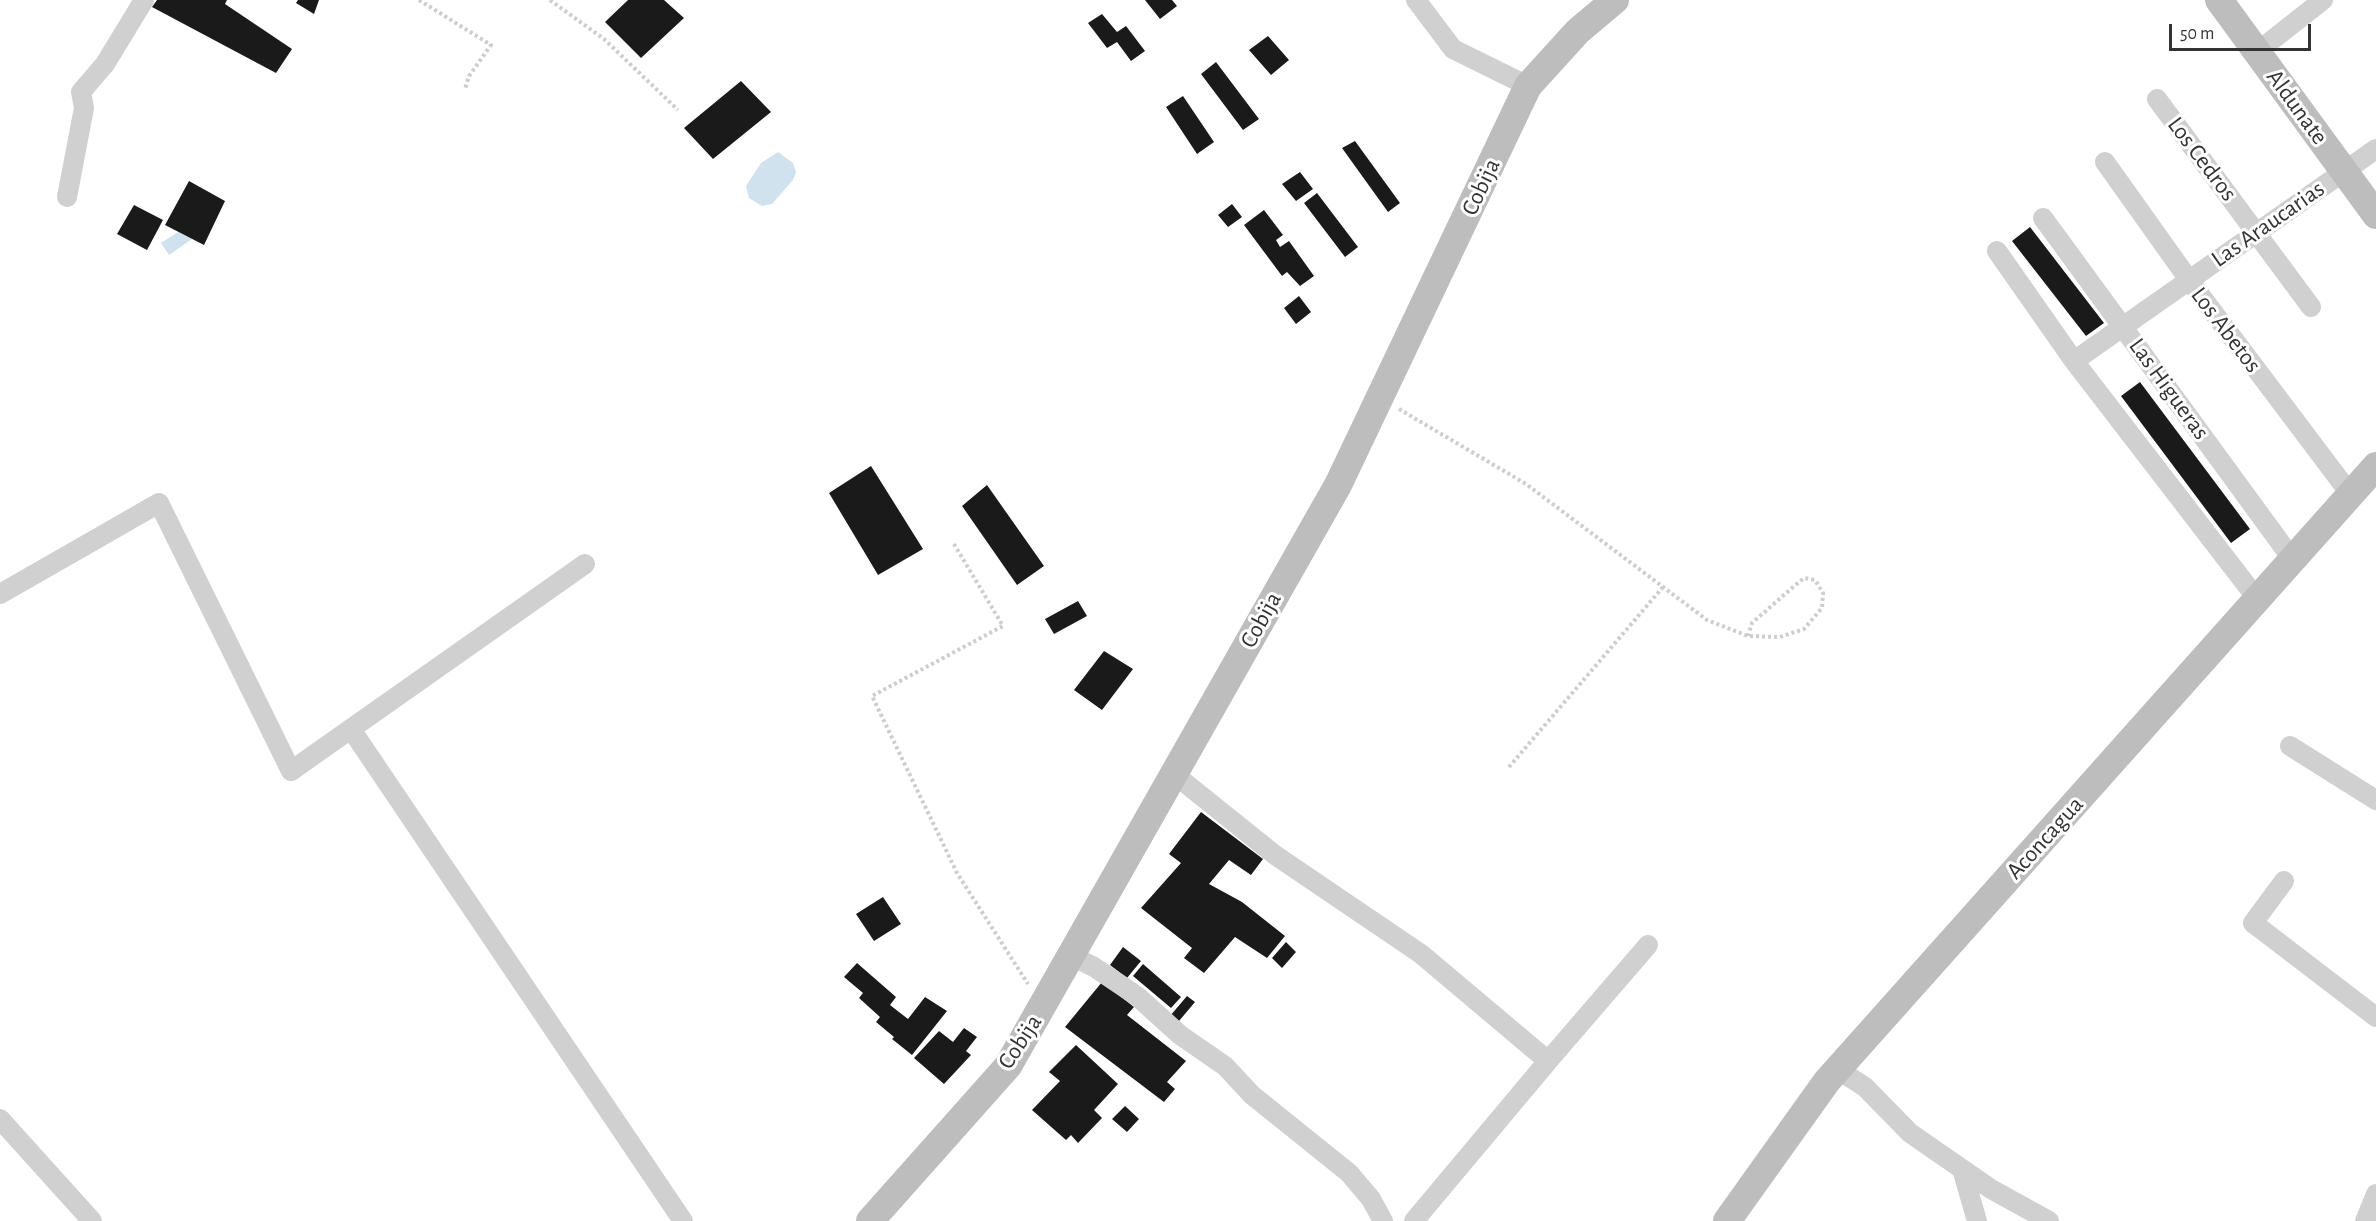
<!DOCTYPE html>
<style>
body{margin:0}
#map{position:relative;width:2376px;height:1221px;overflow:hidden;background:#fff;font-family:"Alegreya Sans",sans-serif}
canvas{display:block}
.scale{position:absolute;left:2169px;top:24px;width:142px;height:27px;box-sizing:border-box;border:3px solid #333;border-top:0;padding-left:8px;font-size:18px;line-height:21px;white-space:nowrap;color:#333;-webkit-text-stroke:4px #fff;paint-order:stroke}
</style>
<div id="map">
<canvas width="2376" height="1221"></canvas>
<div class="scale">50 m</div>
</div>
<script>
const c = document.querySelector('canvas').getContext('2d');
c.lineJoin = 'round';
function fillPath(path, color) { c.fillStyle = color; c.fill(path, 'evenodd'); }
const poly = rows => new Path2D(rows.map(r => 'M' + r).join(''));
function strokePath(path, color, width, dash) { c.strokeStyle = color; c.lineWidth = width; c.lineCap = dash ? 'butt' : 'round'; c.setLineDash(dash || []); c.stroke(path); }
function drawText(font, color, halo, rows, align = 'center') {
  c.font = font + ' "Alegreya Sans",sans-serif'; c.lineWidth = 6; c.setLineDash([]); c.textBaseline = 'middle'; c.strokeStyle = halo; c.fillStyle = color; for (const [text, x, y, turn = 0] of rows) {
    c.save(); c.translate(x, y); c.rotate((+turn || 0) * Math.PI / 180); c.textAlign = isNaN(turn) ? turn : align; if (halo) c.strokeText(text, 0, 0); c.fillText(text, 0, 0); c.restore();
  }
}
fillPath(poly([
 [778,152,793,163,796,172,793,180,772,204,762,206,749,198,746,186,761,163],
 [178,232,192,239,169,255,161,243]
]), '#cfe2ee');
fillPath(poly([
 [157,0,227,0,225,4,292,49,276,73,152,7],
 [298,0,319,0,314,14,296,3],
 [628,0,664,0,684,18,641,58,605,22],
 [1145,0,1172,0,1177,6,1160,19],
 [1102,14,1117,32,1126,26,1145,51,1131,61,1117,42,1107,48,1088,23],
 [1268,36,1289,60,1271,75,1249,50],
 [1216,62,1259,119,1243,130,1201,74],
 [741,81,771,112,713,159,684,128],
 [1183,96,1214,142,1197,154,1166,107],
 [1355,141,1400,203,1388,212,1342,148],
 [1300,172,1313,189,1296,201,1282,184],
 [189,181,225,201,204,245,165,225],
 [1317,193,1358,247,1345,257,1304,203],
 [1232,204,1242,217,1228,227,1218,215],
 [134,205,163,220,147,250,117,234],
 [1264,210,1283,235,1276,240,1280,247,1289,241,1314,276,1300,286,1287,272,1282,276,1244,225],
 [2030,227,2104,323,2086,336,2012,241],
 [1299,296,1311,312,1296,324,1284,308],
 [2140,382,2250,529,2231,543,2121,396],
 [871,466,923,549,878,575,829,493],
 [987,485,1044,566,1017,585,962,506],
 [1078,601,1087,616,1054,634,1045,619],
 [1104,651,1133,669,1102,710,1074,690],
 [1201,812,1263,859,1251,875,1229,860,1209,884,1242,902,1285,936,1267,958,1235,937,1204,973,1184,958,1192,948,1141,908,1181,863,1169,854],
 [883,897,901,924,874,941,856,914],
 [1286,942,1296,952,1282,968,1272,958],
 [1123,947,1141,961,1127,978,1110,965],
 [857,963,896,997,890,1005,908,1019,925,997,947,1011,912,1055,892,1039,894,1037,876,1022,880,1017,859,998,863,993,844,977],
 [1143,964,1181,997,1171,1008,1133,976],
 [1102,982,1134,1007,1127,1015,1186,1061,1167,1082,1175,1089,1164,1102,1065,1027],
 [1187,996,1195,1002,1179,1021,1170,1016],
 [964,1028,977,1037,966,1051,971,1055,944,1084,914,1058,939,1031,953,1042],
 [1076,1045,1118,1084,1094,1110,1102,1118,1078,1143,1071,1135,1066,1140,1032,1110,1060,1081,1049,1072],
 [1125,1106,1139,1119,1127,1132,1112,1119]
]), '#1a1a1a');
strokePath(poly([
 [419,0,491,45,469,76,465,89],
 [550,0,604,39,678,110],
 [1399,409,1526,484,1707,620,1748,636,1780,637,1804,629,1822,608,1823,593,1815,580,1804,578,1792,588,1752,623,1748,636],
 [954,544,1003,626,872,696,957,873,1028,984],
 [1509,767,1663,587]
]), '#cdcdcd', 4, [3, 3]);
strokePath(poly([
 [1416,0,1453,49,1528,86],
 [2257,52,2323,0],
 [2157,99,2311,307],
 [2105,162,2189,280,2351,495],
 [67,197,84,108,81,92,105,64,144,0],
 [2043,218,2293,560],
 [1997,251,2074,361,2258,600],
 [2074,361,2376,149],
 [0,594,159,503,291,771,585,564],
 [351,729,683,1221],
 [2290,746,2376,800],
 [1174,774,1275,855,1421,954,1548,1061,1414,1221],
 [2284,881,2253,923,2376,1017],
 [1072,956,1094,967,1137,996,1180,1035,1225,1066,1252,1095,1349,1173,1371,1199,1383,1221],
 [1548,1061,1648,945],
 [1837,1069,1865,1087,1910,1133,1991,1189,2049,1221],
 [0,1119,92,1221],
 [1962,1169,1977,1221],
 [2365,1221,2376,1194]
]), '#d0d0d0', 20);
strokePath(poly([
 [2219,0,2376,215],
 [870,1221,1008,1066,1338,485,1528,86,1578,31,1615,0],
 [1727,1221,1827,1081,2376,466]
]), '#bdbdbd', 28);
drawText('24px', '#333', '#fff', [
 ["Aldunate",2297,107,54],
 ["Los Cedros",2202,159,53],
 ["Cobija",1481,187,-65],
 ["Las Araucarias",2268,224,-35],
 ["Los Abetos",2226,330,53],
 ["Las Higueras",2169,389,54],
 ["Cobija",1261,620,-61],
 ["Aconcagua",2045,838,-48],
 ["Cobija",1020,1042,-57]
]);
</script>
